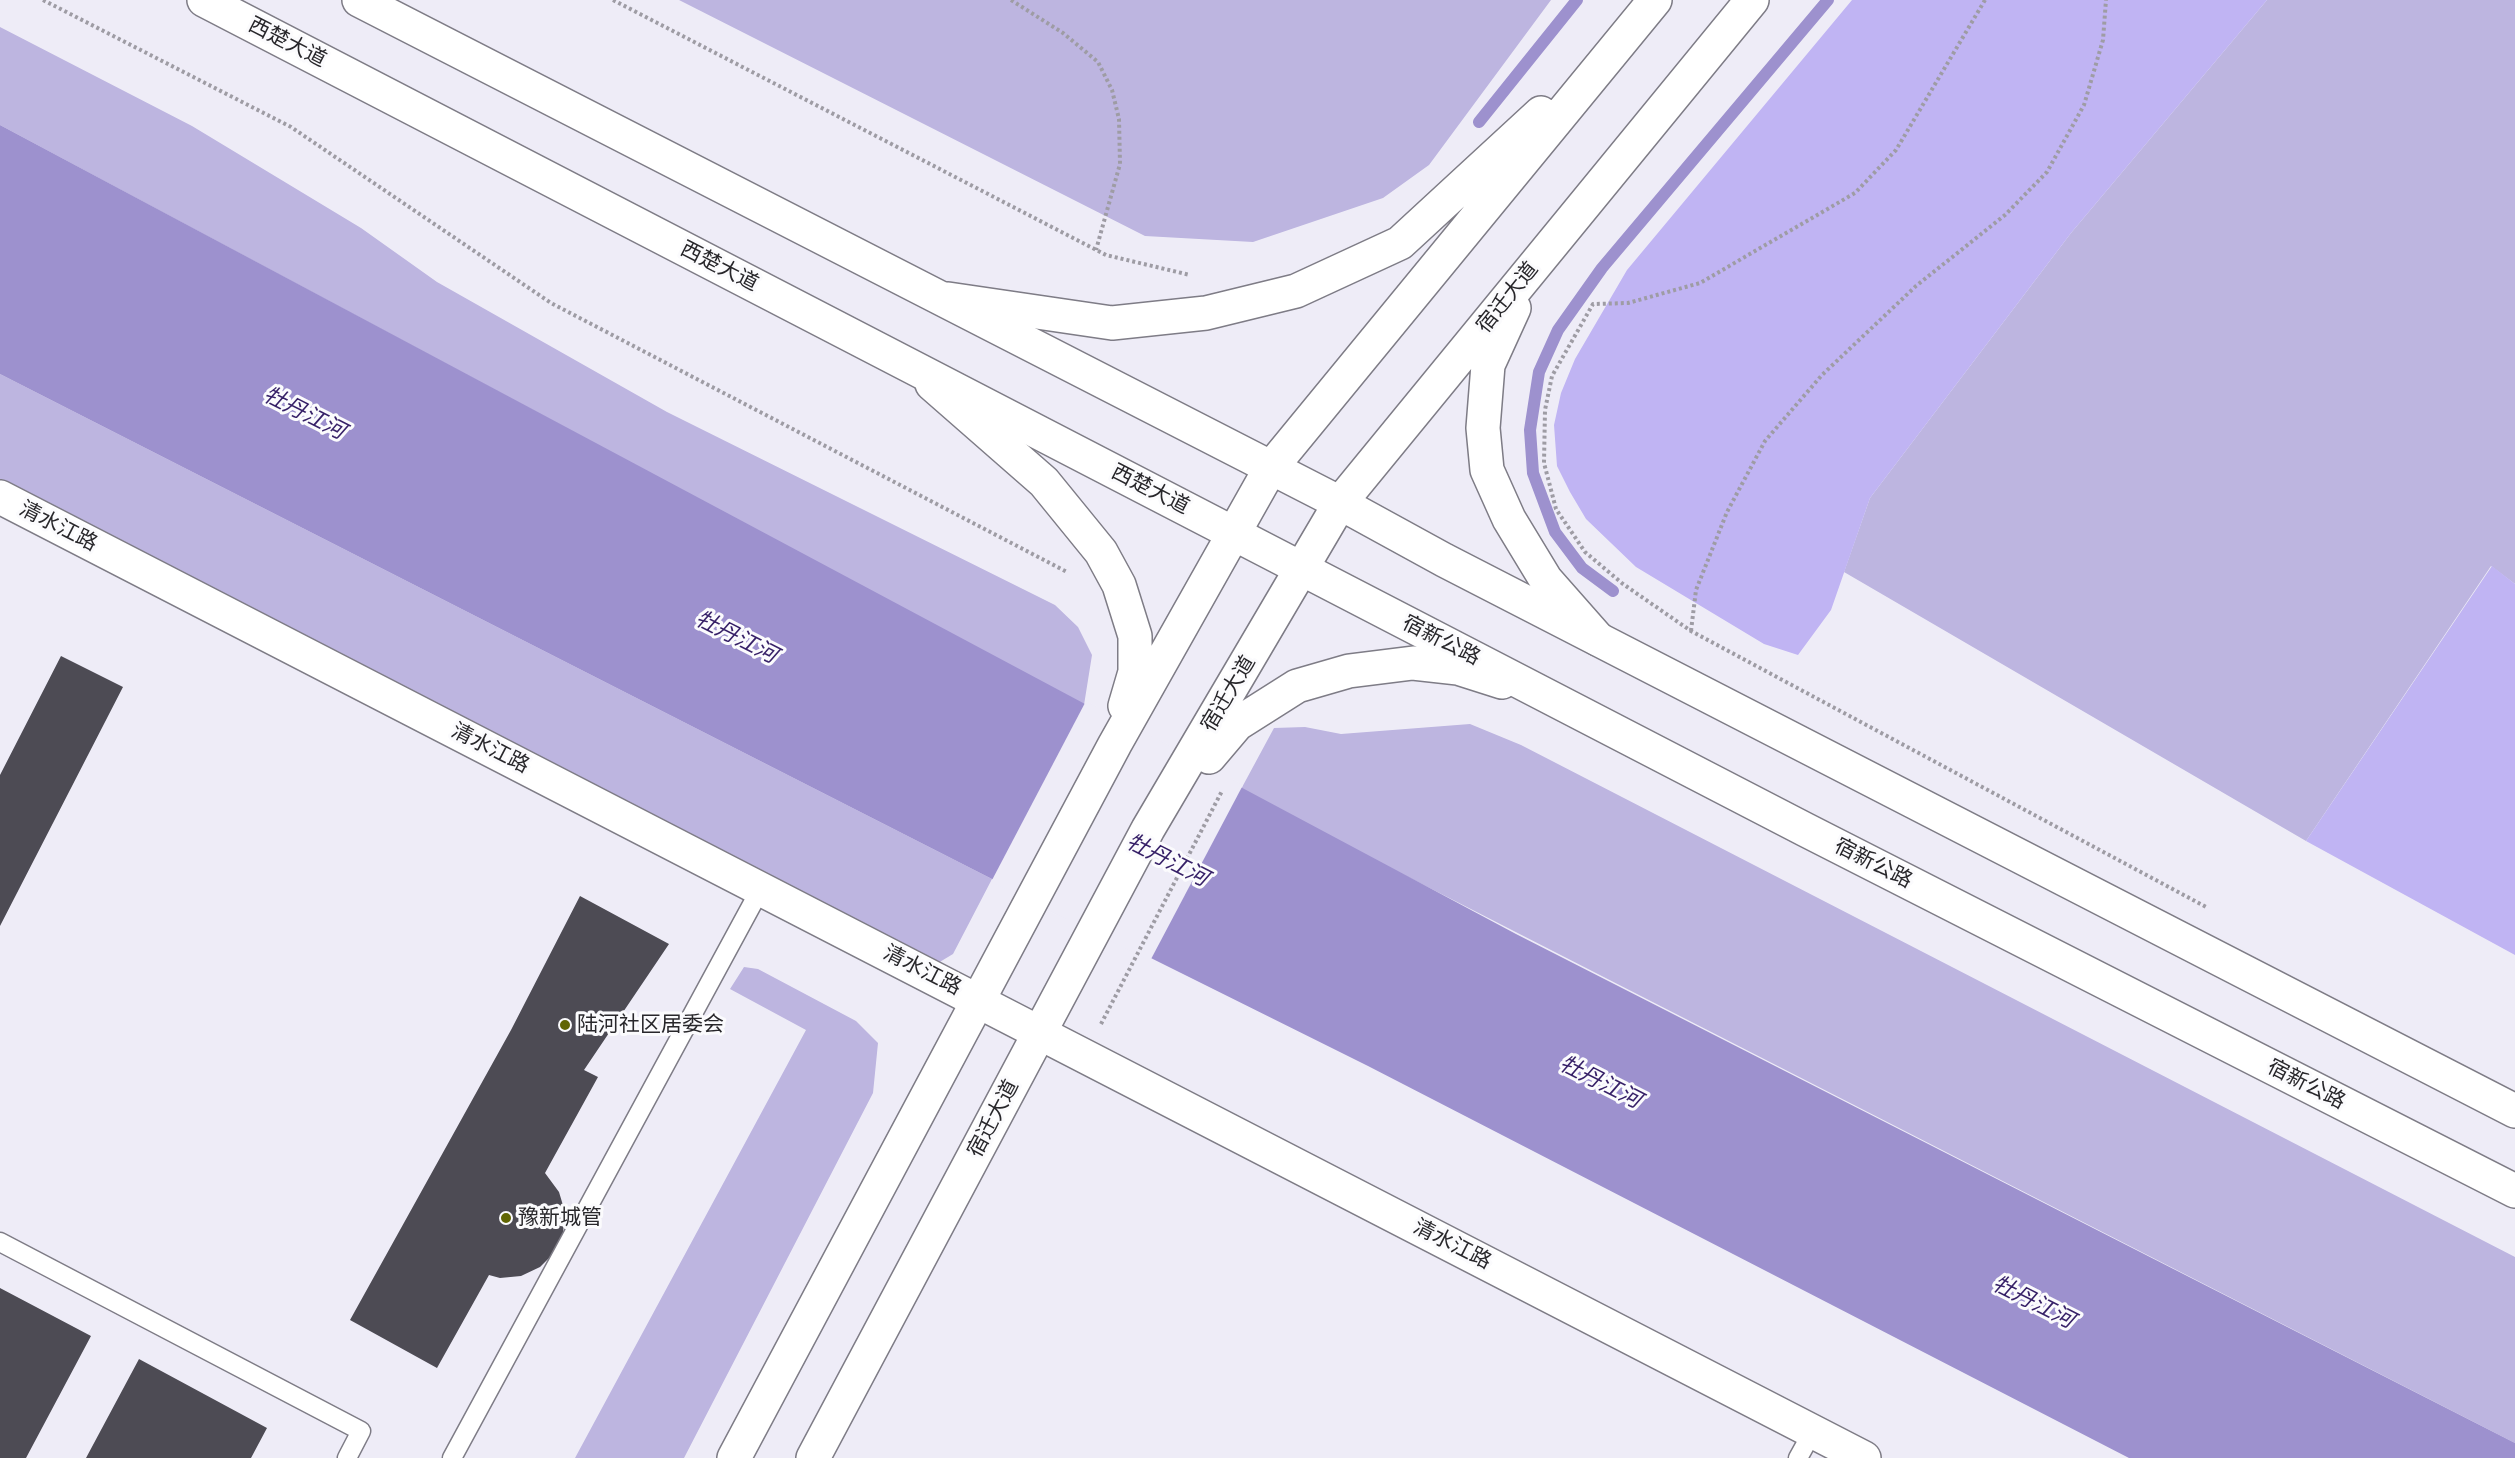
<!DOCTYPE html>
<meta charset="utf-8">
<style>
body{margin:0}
canvas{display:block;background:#eeecf7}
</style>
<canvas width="2515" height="1458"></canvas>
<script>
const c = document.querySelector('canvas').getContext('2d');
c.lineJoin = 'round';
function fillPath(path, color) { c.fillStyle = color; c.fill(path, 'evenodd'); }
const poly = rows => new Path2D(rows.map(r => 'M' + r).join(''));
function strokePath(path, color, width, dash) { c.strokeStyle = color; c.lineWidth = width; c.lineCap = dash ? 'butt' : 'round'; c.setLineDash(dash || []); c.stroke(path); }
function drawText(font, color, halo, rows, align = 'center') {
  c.font = font + ' "Archivo Narrow","Noto Sans SC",sans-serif'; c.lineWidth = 6; c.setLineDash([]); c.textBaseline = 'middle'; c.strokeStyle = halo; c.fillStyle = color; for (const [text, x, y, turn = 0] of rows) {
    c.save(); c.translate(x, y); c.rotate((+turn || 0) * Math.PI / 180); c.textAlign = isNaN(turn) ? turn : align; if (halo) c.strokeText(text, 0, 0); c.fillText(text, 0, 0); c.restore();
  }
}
fillPath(poly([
 [679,0,1551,0,1429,165,1383,198,1253,242,1145,236],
 [2267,0,2515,0,2515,584,2491,566,2306,841,1844,572,1870,498,2071,233],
 [0,27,192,126,361,228,437,282,667,412,1055,605,1078,627,1092,655,1084,705,0,125],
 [0,374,992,879,953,954,938,963,0,482],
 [1470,724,1521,745,2515,1257,2515,1443,1240,791,1274,728,1305,727,1341,734],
 [744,967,758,969,856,1021,878,1043,873,1093,684,1458,575,1458,806,1030,730,989]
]), '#bdb5e0');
fillPath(poly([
 [1852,0,2267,0,2071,233,1870,498,1831,610,1798,655,1764,644,1636,567,1586,519,1570,492,1557,466,1554,425,1561,393,1575,359,1627,270],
 [2492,566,2515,584,2515,955,2306,841]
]), '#c0b4f3');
fillPath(poly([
 [0,125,1516,934,2515,1443,2515,1458,2129,1458,1368,1066,992,879,0,374]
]), '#9d91ce');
fillPath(poly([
 [1086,701,1243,785,1150,961,991,882]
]), '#eeecf7');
strokePath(poly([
 [1479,122,1577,0],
 [1613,591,1582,568,1555,532,1533,473,1530,430,1539,372,1558,330,1602,268,1828,0]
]), '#9d91ce', 12);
fillPath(poly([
 [61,656,123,687,0,926,0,775],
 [580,896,669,944,584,1070,598,1077,545,1173,559,1192,565,1212,563,1233,555,1252,540,1267,521,1276,500,1278,489,1275,437,1368,350,1320,511,1030],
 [0,1288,91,1336,26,1458,0,1458],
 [139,1359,267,1428,251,1458,86,1458]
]), '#4d4b54');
const lane = poly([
 [0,1242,361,1431,347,1458],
 [452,1458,761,888],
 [1798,1458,1813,1431]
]);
const secondary = poly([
 [0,497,1864,1458]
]);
const primary = poly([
 [948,299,1112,323,1206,313,1296,291,1400,243,1541,113],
 [1514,308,1488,365,1483,428,1487,470,1509,519,1546,580,1598,639],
 [932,384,1044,482,1101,552,1119,585,1135,636,1135,672,1125,706],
 [1209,757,1237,724,1297,686,1349,671,1413,663,1458,668,1502,682],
 [734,1458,1115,744,1270,469,1655,0],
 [813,1458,1148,829,1340,503,1752,0]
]);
const highway = poly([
 [204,0,1806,830,2515,1191],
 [359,0,1340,503,1444,560,2515,1111]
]);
strokePath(lane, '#7e7c86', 21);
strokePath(secondary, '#7e7c86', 36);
strokePath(primary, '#7e7c86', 36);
strokePath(highway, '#7e7c86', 36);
strokePath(poly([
 [43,0,291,127,551,303,1067,572],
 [613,0,1106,255,1190,275],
 [1011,0,1063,33,1098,62,1112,90,1119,119,1120,164,1096,250],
 [1985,0,1896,150,1855,193,1700,283,1628,303,1593,304,1552,376,1545,410,1544,463,1556,509,1585,552,1623,584,1691,631,2208,908],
 [1691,631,1696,590,1727,512,1765,441,1822,375,1916,286,2005,215,2047,172,2084,105,2103,40,2106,0],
 [1101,1024,1222,791]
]), '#9e9ca4', 4, [3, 3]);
strokePath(lane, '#fff', 18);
strokePath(secondary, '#fff', 33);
strokePath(primary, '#fff', 33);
strokePath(highway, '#fff', 33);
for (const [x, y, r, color] of [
 [565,1025,6,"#616604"],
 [506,1218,6,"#616604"]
]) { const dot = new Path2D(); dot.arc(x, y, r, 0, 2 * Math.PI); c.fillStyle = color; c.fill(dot); strokePath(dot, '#fbfbfd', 2); }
drawText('21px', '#28272b', '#fbfbfd', [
 ["西楚大道",287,43,27],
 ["西楚大道",719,267,27],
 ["宿迁大道",1508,298,-51],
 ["西楚大道",1150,490,27],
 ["清水江路",58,527,27],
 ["宿新公路",1441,641,27],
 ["宿迁大道",1229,694,-59],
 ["清水江路",490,749,27],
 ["宿新公路",1873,864,27],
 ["清水江路",922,971,27],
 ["宿新公路",2306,1085,27],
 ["宿迁大道",994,1119,-62],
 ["清水江路",1452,1245,27]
]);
drawText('21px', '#28272b', '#fbfbfd', [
 ["陆河社区居委会",577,1025],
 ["豫新城管",518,1218]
], 'left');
drawText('italic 22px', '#372168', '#fbfbfd', [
 ["牡丹江河",304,414,27],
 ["牡丹江河",736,638,27],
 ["牡丹江河",1167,861,27],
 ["牡丹江河",1600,1083,27],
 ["牡丹江河",2033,1303,27]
]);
</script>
